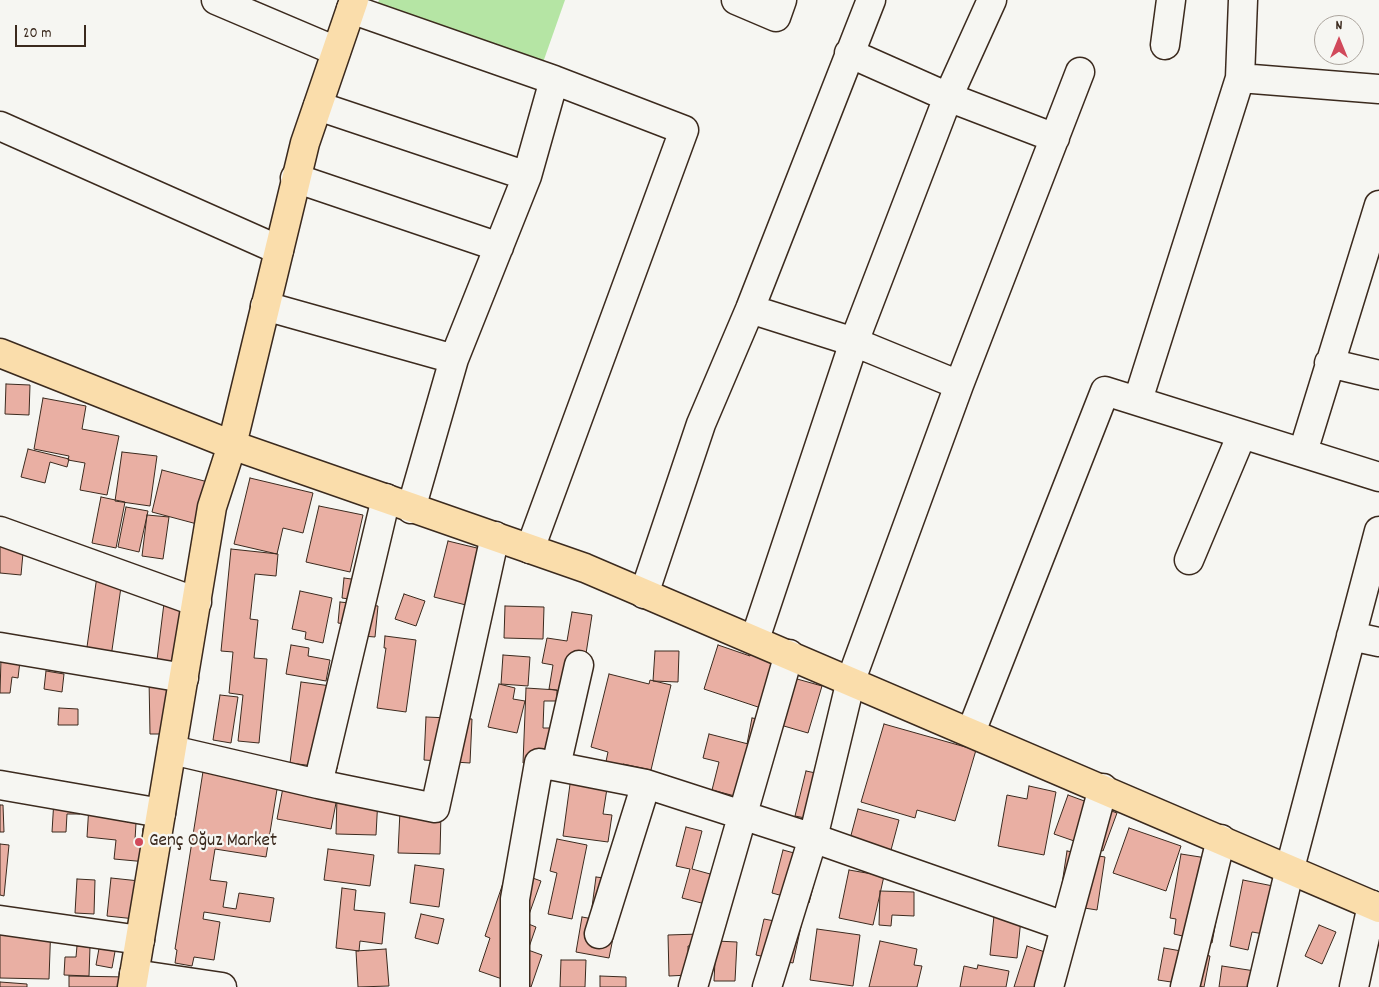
<!DOCTYPE html>
<meta charset="utf-8">
<style>
body{margin:0}
#map{position:relative;width:1379px;height:987px;overflow:hidden;background:#f6f6f2;font-family:Dekko,sans-serif}
canvas{display:block}
.north{position:absolute;left:1314px;top:15px;width:50px;height:50px;box-sizing:border-box;background:#f6f6f2;border:1px solid #aba49d;border-radius:50%;rotate:0deg;font-size:14px;font-weight:700;line-height:20px;text-align:center;color:#3b2a1e}
.north::after{content:'';display:block;margin:auto;width:18px;height:22px;background:#d1495b;clip-path:polygon(50% 0,100% 100%,50% 72%,0 100%)}
.scale{position:absolute;left:15px;top:25px;width:71px;height:22px;box-sizing:border-box;border:2px solid #3b2a1e;border-top:0;padding-left:6px;font-size:15px;line-height:18px;white-space:nowrap;color:#3b2a1e;-webkit-text-stroke:4px #f6f6f2;paint-order:stroke}
</style>
<div id="map">
<canvas width="1379" height="987"></canvas>
<div class="north">N</div>
<div class="scale">20 m</div>
</div>
<script>
const c = document.querySelector('canvas').getContext('2d');
c.lineJoin = 'round';
function fillPath(path, color) { c.fillStyle = color; c.fill(path, 'evenodd'); }
const poly = rows => new Path2D(rows.map(r => 'M' + r).join(''));
function strokePath(path, color, width, dash) { c.strokeStyle = color; c.lineWidth = width; c.lineCap = dash ? 'butt' : 'round'; c.setLineDash(dash || []); c.stroke(path); }
function drawText(font, color, halo, rows, align = 'center') {
  c.font = font + ' Dekko,sans-serif'; c.lineWidth = 4.5; c.setLineDash([]); c.textBaseline = 'middle'; c.strokeStyle = halo; c.fillStyle = color; for (const [text, x, y, turn = 0] of rows) {
    c.save(); c.translate(x, y); c.rotate((+turn || 0) * Math.PI / 180); c.textAlign = isNaN(turn) ? turn : align; if (halo) c.strokeText(text, 0, 0); c.fillText(text, 0, 0); c.restore();
  }
}
fillPath(poly([
 [379,0,565,0,540,71,375,9]
]), '#b5e5a4');
const building = poly([
 [6,384,30,385,29,415,5,414,6,384],
 [43,398,86,406,82,429,119,436,107,495,80,490,85,463,68,460,69,456,34,449,43,398],
 [28,449,69,459,67,467,50,462,45,483,21,477,28,449],
 [122,452,157,456,150,506,115,501,122,452],
 [162,470,208,482,197,524,152,512,162,470],
 [250,478,313,493,303,533,283,528,277,554,234,544,250,478],
 [101,497,125,502,116,548,92,543,101,497],
 [319,506,363,515,350,572,306,562,319,506],
 [126,507,148,511,139,552,118,547,126,507],
 [147,515,169,517,163,559,142,556,147,515],
 [0,539,24,542,21,575,0,573,0,539],
 [448,541,481,549,466,605,434,597,448,541],
 [231,549,278,554,276,576,255,574,250,619,258,620,254,658,267,659,259,743,238,741,243,695,229,693,233,652,221,651,231,549],
 [97,576,122,580,111,657,86,654,97,576],
 [344,578,373,582,370,602,342,598,344,578],
 [300,591,332,598,323,643,305,639,306,632,292,629,300,591],
 [404,594,425,601,416,626,395,619,404,594],
 [165,595,200,599,192,664,157,660,165,595],
 [340,602,378,606,375,637,350,635,351,625,338,623,340,602],
 [505,606,544,607,543,639,504,638,505,606],
 [572,612,592,615,583,673,567,692,549,689,553,665,542,663,547,638,567,641,572,612],
 [385,636,416,640,406,712,377,708,386,648,384,648,385,636],
 [291,645,309,648,308,656,330,660,326,681,286,674,291,645],
 [718,645,750,656,751,652,783,663,767,710,704,689,718,645],
 [655,651,679,651,678,682,653,681,655,651],
 [503,655,530,657,528,686,501,684,503,655],
 [1,659,20,661,18,678,12,677,10,693,0,693,1,659],
 [46,671,64,674,62,692,44,689,46,671],
 [609,674,649,684,650,680,671,685,651,770,623,764,621,775,604,771,608,752,591,747,609,674],
 [790,677,822,686,808,733,777,724,790,677],
 [149,678,186,678,186,734,150,734,149,678],
 [301,682,331,686,347,694,337,769,290,763,301,682],
 [499,684,515,688,513,699,525,701,517,733,488,727,499,684],
 [526,688,557,690,557,701,544,701,543,728,550,728,548,777,537,763,523,763,526,688],
 [220,695,238,697,231,743,213,740,220,695],
 [59,708,78,709,78,725,58,725,59,708],
 [426,717,472,719,470,763,424,760,426,717],
 [752,718,770,721,765,747,747,744,752,718],
 [884,724,976,750,955,821,917,810,915,818,861,802,884,724],
 [709,734,764,748,750,800,712,790,719,762,703,758,709,734],
 [205,759,280,771,266,857,215,849,210,880,227,882,223,907,236,909,239,893,274,898,270,922,204,912,203,919,220,922,214,960,194,957,192,966,175,963,177,950,175,949,205,759],
 [806,771,835,777,815,820,795,816,806,771],
 [286,772,340,782,331,829,277,819,286,772],
 [571,777,608,782,603,814,612,815,608,842,563,836,571,777],
 [1029,786,1056,792,1044,855,998,846,1007,795,1027,799,1029,786],
 [1068,795,1117,813,1103,851,1054,834,1068,795],
 [337,797,378,798,376,835,336,834,337,797],
 [54,799,81,800,80,814,67,814,66,832,52,832,54,799],
 [0,805,3,805,4,832,0,832,0,805],
 [89,805,128,809,127,822,136,823,135,840,142,841,143,828,150,828,158,863,114,859,116,840,87,837,89,805],
 [858,809,899,820,891,850,850,839,858,809],
 [400,811,441,813,440,854,398,853,400,811],
 [686,827,702,831,692,869,721,877,713,906,682,898,690,869,676,866,686,827],
 [1129,828,1181,846,1166,891,1113,873,1129,828],
 [557,839,587,845,572,919,548,914,557,873,550,871,557,839],
 [0,844,9,845,4,896,0,895,0,844],
 [515,848,516,872,541,881,526,923,536,927,528,950,542,955,531,987,503,987,505,980,479,971,490,938,485,936,515,848],
 [328,849,374,855,370,886,324,880,328,849],
 [783,850,820,860,809,903,772,893,783,850],
 [1067,851,1105,857,1097,910,1059,904,1067,851],
 [1181,854,1213,859,1220,899,1212,943,1174,934,1176,919,1170,918,1181,854],
 [415,865,444,869,439,907,410,903,415,865],
 [849,870,884,876,873,925,839,918,849,870],
 [596,877,612,879,610,909,592,907,596,877],
 [111,878,149,882,145,920,107,916,111,878],
 [77,879,95,880,94,914,75,913,77,879],
 [1243,880,1273,886,1264,934,1252,932,1248,950,1230,946,1243,880],
 [342,888,356,890,354,910,385,913,382,944,360,941,359,951,336,948,342,888],
 [880,891,914,892,914,916,892,915,891,926,879,925,880,891],
 [995,906,1022,909,1017,958,990,955,995,906],
 [805,908,793,963,756,955,764,919,780,922,805,908],
 [421,914,444,919,438,944,415,938,421,914],
 [582,917,616,923,609,958,576,952,582,917],
 [0,921,51,922,49,979,0,978,0,921],
 [1319,925,1336,932,1322,964,1305,956,1319,925],
 [817,929,860,935,853,986,810,980,817,929],
 [102,932,116,946,112,968,96,965,102,932],
 [700,934,700,945,688,946,689,975,669,976,668,935,700,934],
 [716,941,737,942,735,981,714,981,716,941],
 [880,941,917,949,914,965,922,966,917,987,869,987,880,941],
 [77,946,90,947,89,976,64,975,65,957,76,957,77,946],
 [1027,946,1069,960,1060,987,1014,987,1027,946],
 [1164,948,1210,956,1204,987,1158,980,1164,948],
 [386,949,389,986,358,987,356,951,386,949],
 [561,960,586,960,585,987,560,987,561,960],
 [978,965,1009,971,1006,987,960,987,964,966,977,969,978,965],
 [1222,966,1255,971,1253,987,1219,987,1222,966],
 [69,976,128,977,127,987,69,987,69,976],
 [600,976,626,977,626,987,600,987,600,976],
 [0,982,27,984,27,987,0,987,0,982]
]);
fillPath(building, '#e9afa3');
strokePath(building, '#3b2a1e', 1);
const minor = poly([
 [216,0,336,51],
 [736,0,776,17,782,0],
 [351,9,554,80,684,130,530,549],
 [1165,45,1171,0],
 [849,53,948,97,1055,138],
 [1240,78,1379,89],
 [318,106,527,176],
 [0,126,279,250],
 [295,178,499,247],
 [265,306,454,359],
 [750,309,854,342,959,385],
 [1329,363,1379,375],
 [1138,400,1240,78,1243,0],
 [1303,452,1379,205],
 [411,509,454,359,527,176,554,80],
 [0,531,197,602],
 [1189,560,1242,434],
 [644,594,701,424,750,309,871,0],
 [1351,636,1379,642],
 [755,639,854,342,948,97,992,0],
 [0,647,184,678],
 [971,732,1105,391,1379,477],
 [172,750,318,784,435,808,495,536],
 [556,766,579,665],
 [318,784,386,498],
 [0,785,161,813],
 [0,920,140,940],
 [599,934,646,784],
 [134,974,222,987],
 [515,987,515,899,539,763,646,784,813,838,1064,926],
 [693,987,789,654],
 [767,987,813,838,851,680,959,385,1080,72],
 [1049,987,1103,788],
 [1185,987,1221,839],
 [1262,987,1290,868,1379,531],
 [1354,987,1372,905]
]);
const major = poly([
 [0,353,232,445,585,568,1379,908],
 [132,987,212,507,232,445,305,143,354,0]
]);
strokePath(minor, '#3b2a1e', 31);
strokePath(major, '#3b2a1e', 31);
strokePath(minor, '#f6f6f2', 28);
strokePath(major, '#faddab', 28);
for (const [x, y, r, color] of [
 [139,842,5,"#d1495b"]
]) { const dot = new Path2D(); dot.arc(x, y, r, 0, 2 * Math.PI); c.fillStyle = color; c.fill(dot); strokePath(dot, '#f6f6f2', 2); }
drawText('19px', '#3b2a1e', '#f6f6f2', [
 ["Genç Oğuz Market",149,842]
], 'left');
</script>
